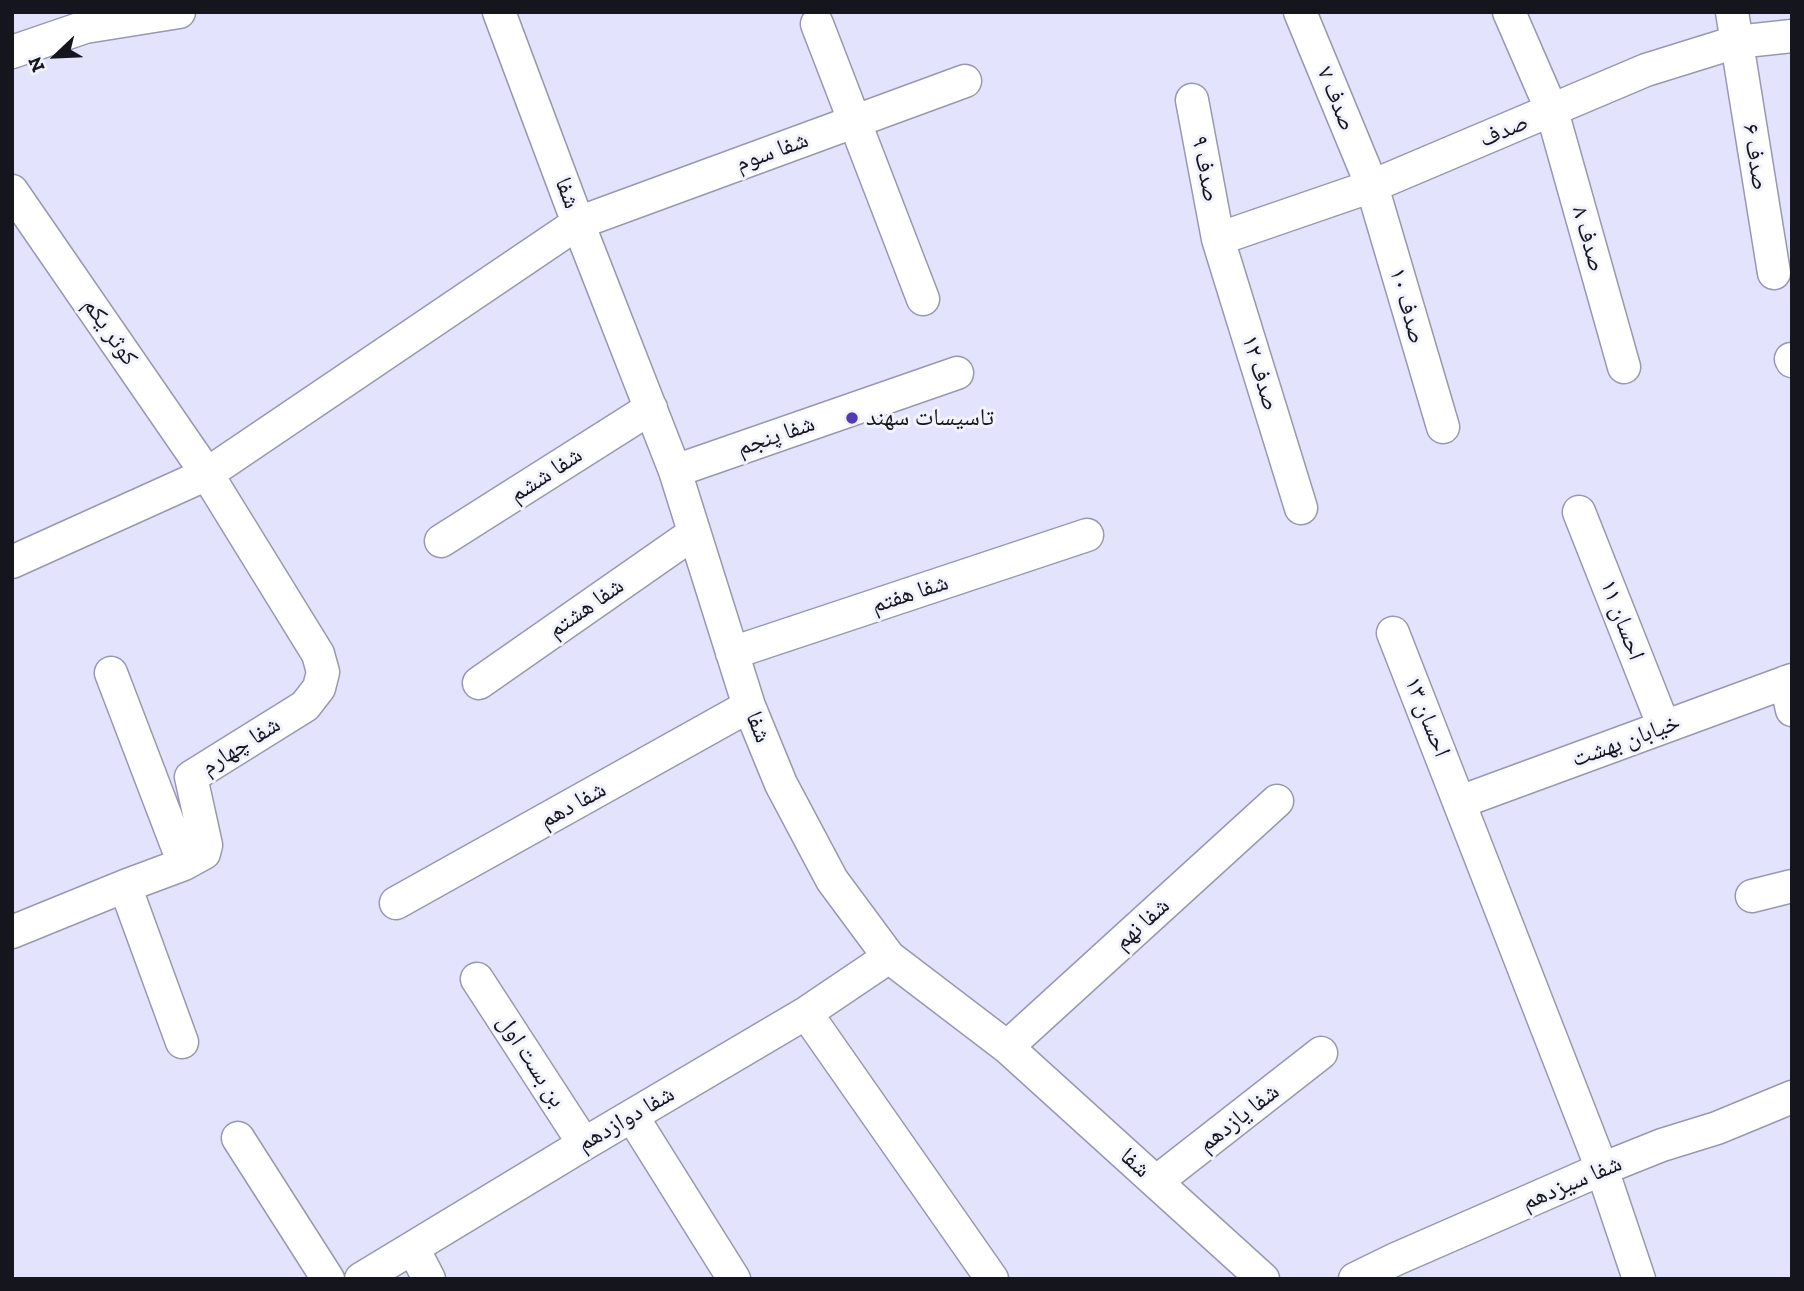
<!DOCTYPE html>
<meta charset="utf-8">
<style>
body{margin:0}
#map{position:relative;width:1804px;height:1291px;overflow:hidden;background:#e4e3fe;font-family:"Zilla Slab",serif}
canvas{display:block}
.frame{position:absolute;inset:0;border:14px solid #15151e;pointer-events:none}
.north{position:absolute;left:21px;top:21px;width:70px;height:70px;-webkit-text-stroke:5px #f2f2fd;paint-order:stroke;rotate:247deg;font-size:19px;font-weight:700;line-height:28px;text-align:center;color:#15151e}
.north::after{content:'';display:block;margin:auto;width:24px;height:32px;background:#15151e;clip-path:polygon(50% 0,100% 100%,50% 72%,0 100%)}
</style>
<div id="map">
<canvas width="1804" height="1291"></canvas>
<div class="frame"></div>
<div class="north">N</div>
</div>
<script>
const c = document.querySelector('canvas').getContext('2d');
c.lineJoin = 'round';
const poly = rows => new Path2D(rows.map(r => 'M' + r).join(''));
function strokePath(path, color, width, dash) { c.strokeStyle = color; c.lineWidth = width; c.lineCap = dash ? 'butt' : 'round'; c.setLineDash(dash || []); c.stroke(path); }
function drawText(font, color, halo, rows, align = 'center') {
  c.font = font + ' "Zilla Slab","Noto Naskh Arabic",serif'; c.lineWidth = 6; c.setLineDash([]); c.textBaseline = 'middle'; c.strokeStyle = halo; c.fillStyle = color; for (const [text, x, y, turn = 0] of rows) {
    c.save(); c.translate(x, y); c.rotate((+turn || 0) * Math.PI / 180); c.textAlign = isNaN(turn) ? turn : align; if (halo) c.strokeText(text, 0, 0); c.fillText(text, 0, 0); c.restore();
  }
}
const minor = poly([
 [499,12,578,223,675,471,749,706,781,784,832,880,889,957,1007,1047,1263,1279],
 [1300,12,1372,186,1443,427],
 [1509,12,1552,111,1624,367],
 [1732,12,1774,273],
 [817,24,923,299],
 [12,52,85,27,179,12],
 [1192,100,1218,239,1301,508],
 [12,191,207,474,318,654,323,672,319,688,305,706,191,777,206,845,204,853,184,864,125,886,12,932],
 [1218,239,1372,186,1646,70,1736,42,1792,36],
 [1791,359,1792,361],
 [675,471,957,373],
 [1579,512,1664,727],
 [441,541,651,408],
 [12,562,207,474,578,223,965,81],
 [1393,633,1602,1169,1639,1279],
 [732,653,1087,535],
 [111,673,184,864],
 [1786,682,1792,710],
 [479,683,694,533],
 [1460,802,1792,680],
 [125,886,182,1042],
 [1752,896,1792,886],
 [396,903,749,706],
 [477,979,584,1144],
 [806,1013,992,1279],
 [1007,1047,1277,801],
 [632,1116,734,1279],
 [238,1138,328,1279],
 [1156,1182,1321,1053],
 [413,1248,429,1279],
 [361,1279,584,1144,806,1013,889,957],
 [1355,1279,1396,1259,1602,1169,1662,1145,1717,1128,1792,1097]
]);
strokePath(minor, '#9998b1', 35);
strokePath(minor, '#fff', 32);
for (const [x, y, r, color] of [
 [852,418,7,"#5539b1"]
]) { const dot = new Path2D(); dot.arc(x, y, r, 0, 2 * Math.PI); c.fillStyle = color; c.fill(dot); strokePath(dot, '#f2f2fd', 2.5); }
drawText('24px', '#15151e', '#f2f2fd', [
 ["صدف ۷",1336,99,68],
 ["صدف",1504,131,-23],
 ["شفا سوم",772,152,-20],
 ["صدف ۶",1755,157,81],
 ["صدف ۹",1205,169,79],
 ["شفا",567,193,69],
 ["صدف ۸",1588,239,74],
 ["صدف ۱۰",1407,306,74],
 ["کوثر یکم",110,332,55],
 ["صدف ۱۲",1260,373,73],
 ["شفا پنجم",776,436,-19],
 ["شفا ششم",546,475,-33],
 ["شفا هفتم",910,594,-18],
 ["شفا هشتم",586,608,-35],
 ["احسان ۱۱",1622,620,69],
 ["احسان ۱۳",1427,717,68],
 ["شفا",758,727,68],
 ["خیابان بهشت",1626,741,-20],
 ["شفا چهارم",241,746,-32],
 ["شفا دهم",573,805,-29],
 ["شفا نهم",1142,924,-42],
 ["بن بست اول",531,1061,57],
 ["شفا یازدهم",1239,1118,-38],
 ["شفا دوازدهم",626,1119,-30],
 ["شفا",1135,1163,42],
 ["شفا سیزدهم",1572,1183,-23]
]);
drawText('24px', '#15151e', '#f2f2fd', [
 ["تاسیسات سهند",866,418]
], 'left');
</script>
